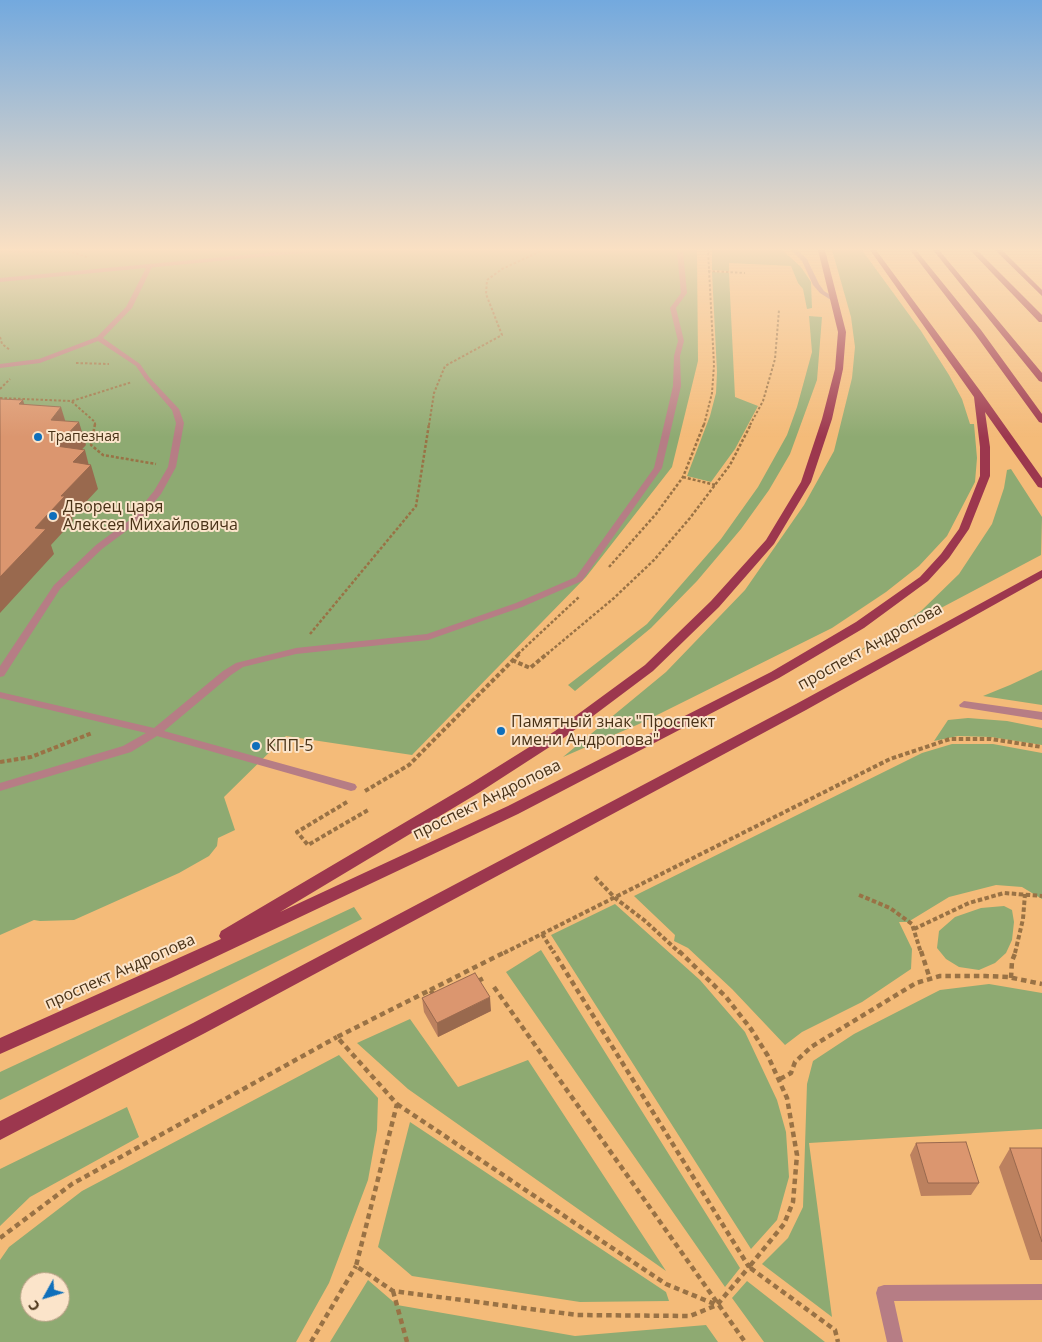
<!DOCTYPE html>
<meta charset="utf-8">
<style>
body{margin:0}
#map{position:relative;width:1042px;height:1342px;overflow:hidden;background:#f4bb79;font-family:"Open Sans",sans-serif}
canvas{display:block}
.north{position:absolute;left:20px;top:1272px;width:50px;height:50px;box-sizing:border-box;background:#fbe4ca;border:1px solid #b49d82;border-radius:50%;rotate:231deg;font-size:14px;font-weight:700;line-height:20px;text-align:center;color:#493217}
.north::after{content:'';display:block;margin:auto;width:18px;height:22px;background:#0f6fbb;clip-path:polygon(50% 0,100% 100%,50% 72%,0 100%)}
</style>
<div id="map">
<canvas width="1042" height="1342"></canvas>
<div class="north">С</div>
</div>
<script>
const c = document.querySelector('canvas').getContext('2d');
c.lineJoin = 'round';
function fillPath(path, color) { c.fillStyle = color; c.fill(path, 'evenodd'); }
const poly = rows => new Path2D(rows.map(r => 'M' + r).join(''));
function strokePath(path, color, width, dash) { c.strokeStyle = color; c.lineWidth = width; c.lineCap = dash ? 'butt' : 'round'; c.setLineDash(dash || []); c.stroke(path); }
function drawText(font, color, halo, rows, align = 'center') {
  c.font = font + ' "Open Sans",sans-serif'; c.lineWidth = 4; c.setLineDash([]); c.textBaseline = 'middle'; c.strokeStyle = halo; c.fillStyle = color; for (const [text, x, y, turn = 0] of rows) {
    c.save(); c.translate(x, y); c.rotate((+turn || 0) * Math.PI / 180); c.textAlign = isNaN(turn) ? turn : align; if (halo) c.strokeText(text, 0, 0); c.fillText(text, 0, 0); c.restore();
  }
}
fillPath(poly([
 [0,250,697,250,698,361,672,467,586,577,412,755,286,736,224,797,235,830,218,838,217,846,209,856,179,873,74,920,40,921,34,920,0,935],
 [712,250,782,250,801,267,811,282,812,308,807,309,803,289,798,283,791,266,729,263,729,271,712,270],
 [832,250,862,250,921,331,949,375,962,399,970,424,974,424,977,458,975,482,947,536,919,566,886,592,832,628,639,724,563,757,666,672,745,590,804,505,834,451,852,378,855,347,851,317],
 [712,272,729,273,735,397,758,406,735,449,711,482,687,476,710,416,716,393,717,372],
 [809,316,822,317,817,380,790,454,769,490,741,529,697,581,651,628,575,691,568,685,647,624,721,539,758,487,787,435,797,407,812,352],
 [1011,469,1042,517,1041,555,856,653,921,611,959,574,992,524,1004,488,1007,470],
 [1042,670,1042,705,983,696,1010,685],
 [968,718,1007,721,1042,728,1042,745,991,737,958,736,934,741,948,720],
 [952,744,993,744,1042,753,1042,899,1022,887,996,885,949,897,908,922,899,922,912,949,911,969,862,1002,802,1032,785,1045,732,989,688,948,674,941,675,935,634,896,922,753],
 [615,904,700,980,745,1032,777,1100,786,1132,789,1177,777,1220,751,1249,551,935],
 [1004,906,1012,910,1014,922,1012,940,1006,953,995,963,979,970,959,967,946,959,937,948,939,931,955,917,981,908],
 [354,907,362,919,0,1100,0,1072],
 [541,950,740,1268,725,1287,506,972],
 [989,984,1042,993,1042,1129,809,1143,832,1317,762,1264,788,1238,803,1207,807,1084,813,1061,854,1034,940,990],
 [410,1019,458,1087,528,1060,666,1271,408,1089,357,1043],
 [339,1055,378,1098,377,1130,368,1180,329,1283,296,1342,0,1342,0,1260,9,1247,82,1191],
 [30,1282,60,1282,60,1312,30,1312],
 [127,1107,139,1137,30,1197,0,1226,0,1169],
 [410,1122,666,1292,669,1301,580,1302,412,1276,378,1247],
 [368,1280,397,1305,575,1336,706,1325,718,1342,330,1342],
 [747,1281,825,1342,764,1342,732,1298]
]), '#8eaa72');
strokePath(poly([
 [0,251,72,252,87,257],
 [708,271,745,273],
 [0,337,2,344,10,350],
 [76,363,109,364],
 [0,389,10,379],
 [0,398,71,401,95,422,95,425],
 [72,401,132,382],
 [429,425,434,393,445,366,502,335,486,294,487,280,502,269,543,250],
 [704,425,712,393,714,365,708,250],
 [750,425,763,401,775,359,779,310]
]), '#997245', 2, [2.5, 2]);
strokePath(poly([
 [95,424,91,445,103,455,156,464],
 [683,477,715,485],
 [609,567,656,514,683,477,704,424],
 [310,634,416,506,429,424],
 [518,654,580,596],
 [547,654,614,598,654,560,690,518,730,465,751,424]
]), '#997245', 2.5, [3, 2]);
strokePath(poly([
 [512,660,530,668,548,653],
 [0,762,31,757,92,733],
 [365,791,409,765,520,653],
 [347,802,297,832,308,845,368,810],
 [595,877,615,898,644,920,680,953],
 [859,895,890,908,912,924,921,953],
 [914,929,969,903,1004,893,1042,896],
 [542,934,554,953],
 [504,953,890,759,950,739,991,739,1042,747],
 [1015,953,1023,919,1025,894]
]), '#997245', 4, [4.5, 2.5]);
strokePath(poly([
 [679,951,726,997,751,1029,768,1056,787,1098,797,1155,793,1202,784,1224,749,1267,835,1330,838,1342],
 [921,951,930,979],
 [1011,978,1012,961,1016,951],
 [478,981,486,977],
 [494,987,745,1342],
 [430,990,507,951],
 [434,995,430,990,337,1037,397,1104,356,1266,393,1291,577,1315,690,1316,717,1305,749,1267,553,951],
 [780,1079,791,1073,795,1062,811,1047,916,983,940,976,985,976,1008,977,1042,984],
 [397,1104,666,1284,717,1305],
 [0,1238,72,1184,337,1037],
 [393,1291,407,1342],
 [311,1342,356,1266]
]), '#997245', 4.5, [5.5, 4]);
fillPath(poly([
 [675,250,683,251,687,293,676,308,684,341,680,356,681,386,662,468,582,581,522,607,428,640,296,654,243,667,231,675,164,731,355,784,357,787,355,790,351,791,157,736,131,752,0,791,0,783,123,746,146,733,0,698,0,692,154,728,223,671,236,663,296,648,427,634,516,603,576,577,654,468,673,386,674,356,678,341,670,308,681,293,677,252,675,250],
 [791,250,797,250,807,259,819,284,824,291,838,300,838,302,834,302,820,293,813,285,802,261,791,250],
 [148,264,153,265,132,308,103,338,140,364,149,377,179,409,184,423,176,467,161,494,137,523,102,549,60,589,4,676,0,677,0,666,54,585,96,545,131,519,154,491,168,467,176,423,172,410,145,379,136,366,98,341,40,363,0,368,0,364,39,359,97,337,126,307,148,264],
 [964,701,1042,712,1042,720,960,707,959,705,964,701],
 [1042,1284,1042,1300,894,1301,903,1342,887,1342,876,1293,878,1287,884,1285,1042,1284]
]), '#b67d85');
fillPath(poly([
 [298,250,315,250,312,252,0,282,0,278,298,250]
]), '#b67d85');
fillPath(poly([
 [818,250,825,250,846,332,843,369,832,419,811,482,774,544,719,607,653,671,565,737,480,792,280,912,508,806,771,672,856,622,920,577,941,554,959,529,980,476,980,447,974,397,870,250,876,250,981,392,1042,478,1042,488,1038,487,985,412,990,447,990,476,969,529,949,558,928,581,864,628,779,678,518,814,171,978,0,1054,0,1038,221,939,219,936,221,931,470,784,555,731,645,665,711,601,766,540,801,482,822,419,835,369,838,332,818,250],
 [910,250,916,250,981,330,1042,414,1042,423,1039,422,975,334,910,250],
 [933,250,939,250,1042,373,1042,382,1039,381,933,250],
 [970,250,977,250,1042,315,1042,322,1039,322,970,250],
 [995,250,1002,250,1042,290,1042,296,995,250],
 [1042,570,1042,578,806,710,205,1033,0,1140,0,1121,193,1023,796,704,1042,570]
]), '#9c374e');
fillPath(poly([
 [422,998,491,1011,438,1037,424,1012],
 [916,1143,979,1183,971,1195,921,1196,910,1155],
 [1010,1148,1042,1148,1042,1260,1030,1260,999,1167]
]), '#bc815f');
fillPath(poly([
 [23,400,30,423,19,404],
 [61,407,68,430,51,420],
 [79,422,86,445,63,470,56,446],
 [85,450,89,466,91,465,98,489,72,517,73,521,51,545,54,554,0,613,0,577,35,528,61,496,73,462],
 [490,997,491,1011,438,1037,437,1023]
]), '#99694e');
const building = poly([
 [0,399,23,400,19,404,61,407,51,420,79,422,56,446,85,450,73,462,91,465,61,496,65,496,35,528,46,529,0,577,0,399],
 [475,973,490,997,437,1023,422,998,475,973],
 [966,1142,979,1183,928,1183,916,1143,966,1142],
 [1010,1148,1042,1148,1042,1242,1010,1148]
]);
fillPath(building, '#db966f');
strokePath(building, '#99694e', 1);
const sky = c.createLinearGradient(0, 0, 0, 437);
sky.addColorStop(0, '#73a9de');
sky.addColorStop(0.57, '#fae0c3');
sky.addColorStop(1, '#fae0c300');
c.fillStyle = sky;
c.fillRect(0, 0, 1042, 437);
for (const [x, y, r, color] of [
 [38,437,5,"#0f6fbb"],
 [53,516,5,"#0f6fbb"],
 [501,731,5,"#0f6fbb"],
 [256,746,5,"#0f6fbb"]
]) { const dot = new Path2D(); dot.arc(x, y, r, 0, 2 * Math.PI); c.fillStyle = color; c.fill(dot); strokePath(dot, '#fbe4ca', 2); }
drawText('14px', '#493217', '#fbe4ca', [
 ["Трапезная",48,437]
], 'left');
drawText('16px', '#493217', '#fbe4ca', [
 ["Дворец царя",63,507],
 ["Алексея Михайловича",63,525],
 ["Памятный знак \"Проспект",511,722],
 ["имени Андропова\"",511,740],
 ["КПП-5",266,746]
], 'left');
drawText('16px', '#493217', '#fbe4ca', [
 ["проспект Андропова",870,647,-29],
 ["проспект Андропова",487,800,-26],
 ["проспект Андропова",120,972,-24]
]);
</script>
